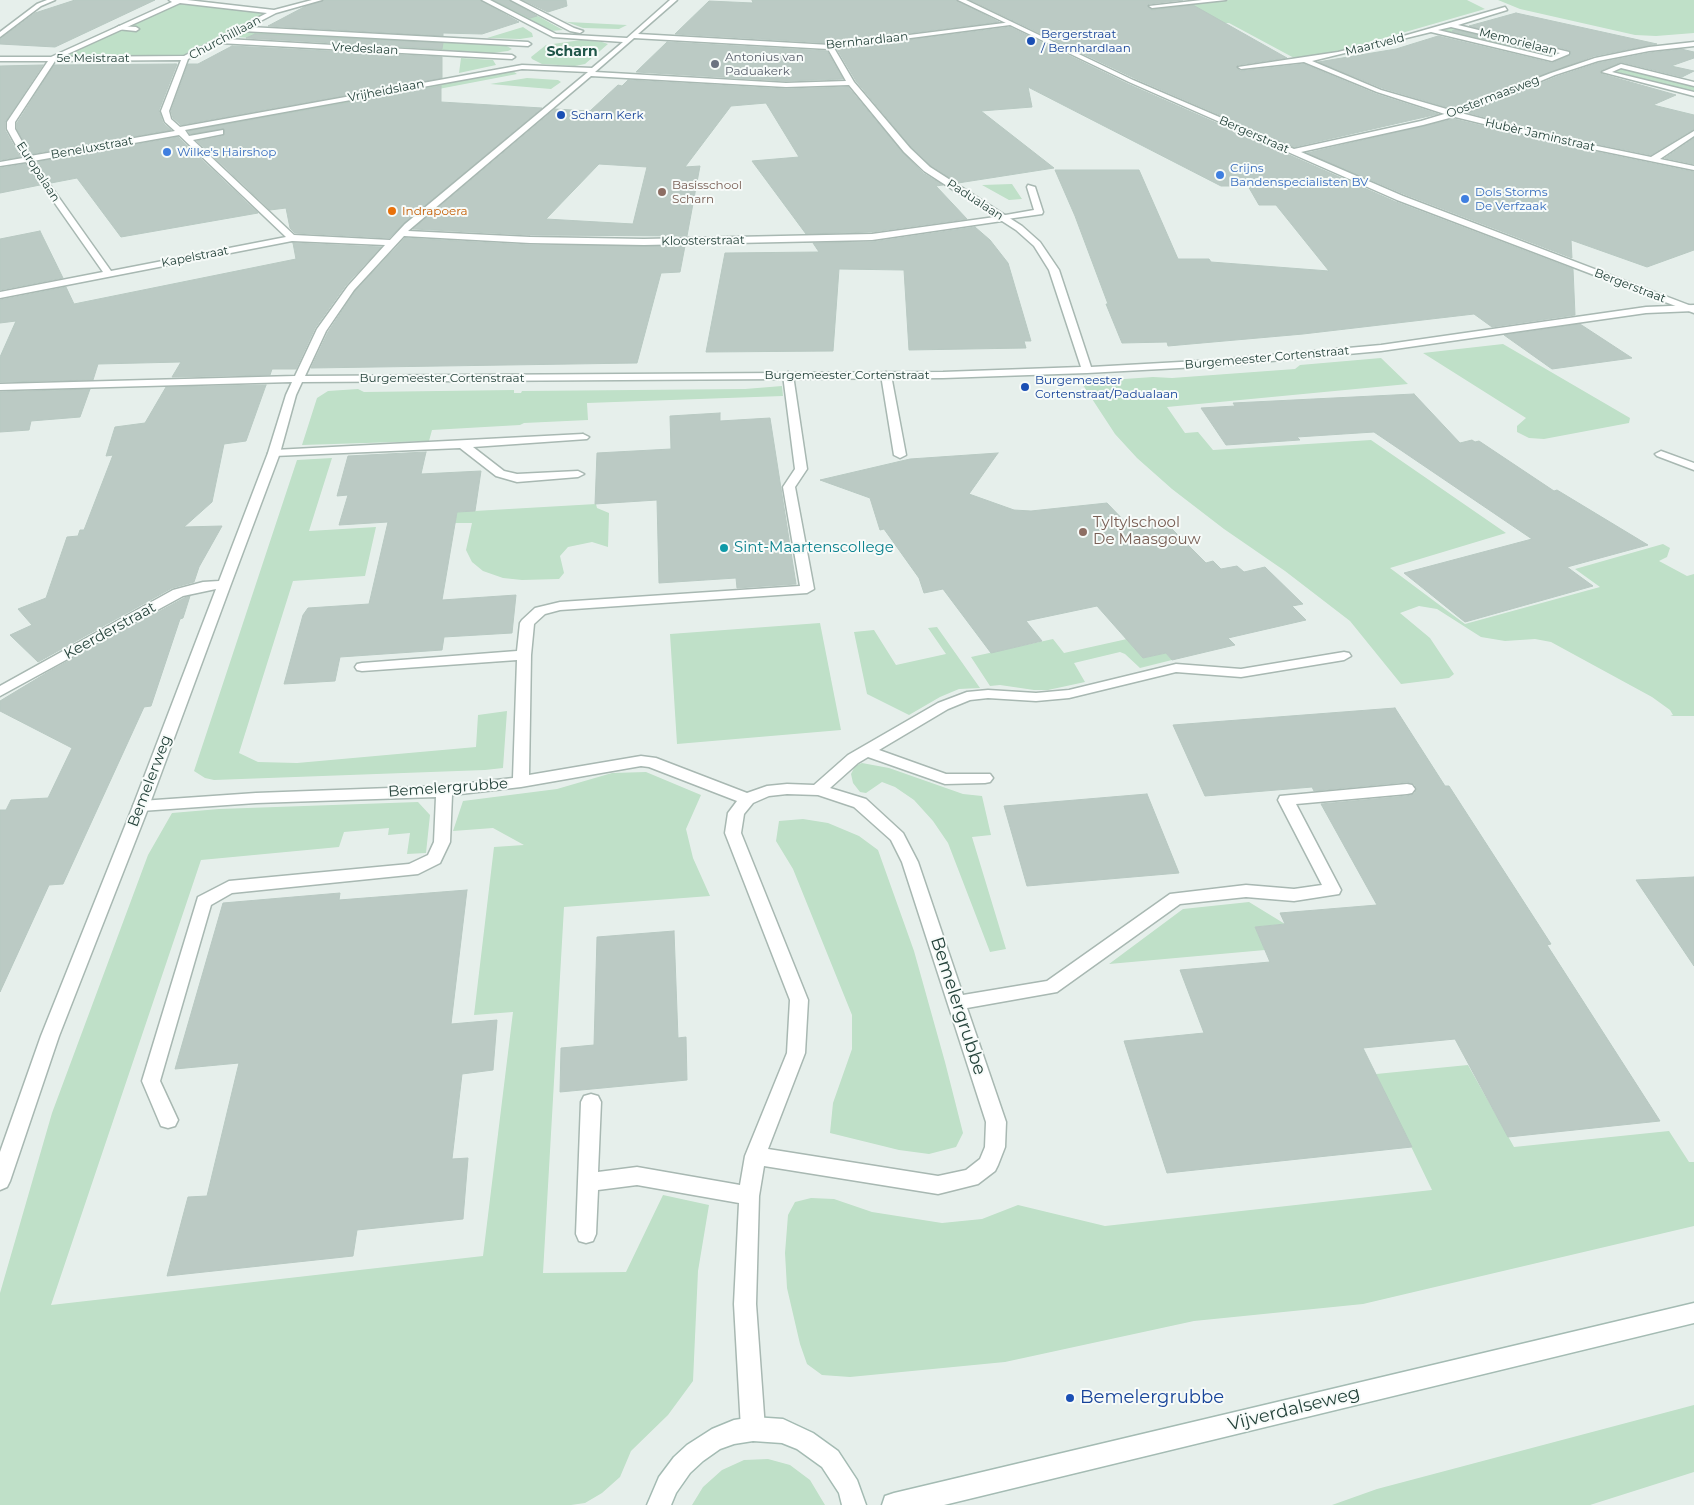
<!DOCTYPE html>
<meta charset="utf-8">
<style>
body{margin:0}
canvas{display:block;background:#e6efeb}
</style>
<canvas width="1694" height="1505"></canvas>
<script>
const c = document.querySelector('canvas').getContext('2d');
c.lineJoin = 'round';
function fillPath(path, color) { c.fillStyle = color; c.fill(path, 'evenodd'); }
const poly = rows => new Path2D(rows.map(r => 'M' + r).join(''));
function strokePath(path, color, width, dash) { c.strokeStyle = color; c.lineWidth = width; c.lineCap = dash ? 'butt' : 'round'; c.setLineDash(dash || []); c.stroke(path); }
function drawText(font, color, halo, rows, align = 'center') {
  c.font = font + ' Montserrat,sans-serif'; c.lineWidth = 4; c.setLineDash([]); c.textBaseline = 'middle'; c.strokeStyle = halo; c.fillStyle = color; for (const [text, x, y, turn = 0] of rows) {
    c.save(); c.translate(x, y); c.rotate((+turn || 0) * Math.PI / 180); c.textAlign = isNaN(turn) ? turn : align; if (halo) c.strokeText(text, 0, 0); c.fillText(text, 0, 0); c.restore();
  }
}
fillPath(poly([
 [489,0,509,0,563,30,550,31],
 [1230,0,1467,0,1485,9,1336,52,1296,59,1229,23,1169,26,1134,7],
 [1498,0,1694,0,1694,33,1656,36,1635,35,1520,9],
 [177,2,271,12,183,57,60,57],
 [564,21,568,22,627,25,619,29,583,28],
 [523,27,532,33,533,37,520,39,487,38],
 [1453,27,1552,50,1556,53,1550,55,1540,55,1441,31],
 [253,31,505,45,512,49,508,51,492,53,236,37,245,32],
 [581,40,602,42,608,44,585,64,575,66,542,64,532,59,531,57,546,45],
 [461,58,493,60,496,65,459,73],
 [1620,69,1629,69,1694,85,1694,92,1614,71],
 [513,71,517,74,193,136,186,129],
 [527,78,558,80,561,82,551,89,490,84],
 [1012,184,1022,199,1009,200,982,185],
 [1503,344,1630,418,1629,423,1544,439,1529,438,1517,432,1517,426,1526,418,1423,353],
 [1381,358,1408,384,1167,407,1185,433,1198,432,1213,450,1371,440,1506,533,1390,568,1465,624,1600,587,1575,569,1663,544,1670,548,1667,557,1659,561,1687,576,1694,574,1694,716,1670,716,1673,715,1670,710,1652,697,1551,642,1535,639,1505,641,1481,637,1437,609,1419,606,1400,613,1430,638,1454,674,1449,678,1401,684,1350,621,1285,571,1224,529,1172,489,1137,458,1115,434,1081,382,1153,377,1172,378,1295,369,1300,365],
 [782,386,783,396,587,403,588,420,524,423,520,425,432,430,429,441,302,445,317,398,328,391,358,389,364,392,514,390,514,393,521,393,522,391,745,389],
 [332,458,309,531,376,527,365,576,293,581,239,753,258,762,297,763,476,747,478,715,507,711,503,768,485,770,214,780,205,778,194,771,297,460],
 [596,504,597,508,609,513,608,547,592,542,568,547,560,556,564,573,559,579,522,580,503,578,483,571,472,562,466,550,472,523,455,523,457,512],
 [820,623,841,730,677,744,670,634],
 [937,627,980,688,959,689,940,697,909,715,867,694,854,632,874,630,896,665,946,654,928,628],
 [1053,639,1064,653,1127,639,1143,658,1166,653,1172,660,1140,668,1125,654,1120,652,1074,663,1085,682,1048,690,1034,690,1000,685,990,686,971,657],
 [862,763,889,768,963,794,982,796,991,835,972,837,1006,949,990,952,948,843,933,821,914,800,895,787,882,782,866,793,860,792,853,783,851,774,855,766],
 [646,772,701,795,686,829,693,858,710,896,564,907,543,1273,626,1272,663,1195,709,1205,698,1271,693,1381,668,1415,631,1451,620,1477,602,1493,585,1503,571,1505,0,1505,0,1293,52,1113,148,855,172,813,219,809,418,802,430,815,426,853,407,854,410,833,388,835,389,828,344,832,339,847,201,860,51,1305,483,1256,513,1012,474,1015,494,847,524,845,493,828,453,831,463,801,557,789,612,773],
 [803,819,828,823,859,836,878,850,914,951,945,1062,963,1133,956,1147,929,1154,899,1150,830,1133,833,1103,852,1049,852,1015,793,869,776,841,779,821],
 [1249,902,1285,924,1255,927,1265,950,1109,964,1183,909],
 [1468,1065,1514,1147,1669,1131,1689,1162,1694,1162,1694,1226,1363,1304,1194,1321,1005,1362,850,1377,822,1375,807,1364,800,1344,787,1288,785,1253,788,1215,795,1202,811,1198,834,1199,872,1212,942,1223,982,1219,1018,1205,1105,1226,1432,1190,1376,1074],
 [1694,1405,1694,1472,1590,1505,1332,1505,1377,1489],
 [768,1459,790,1465,810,1480,825,1505,692,1505,703,1487,722,1470,744,1460]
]), '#bfe0c8');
const building = poly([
 [75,0,155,0,55,47,0,44,0,39,35,13,75,0],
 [324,0,480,0,519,22,482,34,443,33,443,36,268,26,304,7,324,0],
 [494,0,509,0,537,16,530,18,494,0],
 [523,0,566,0,567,6,548,12,523,0],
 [752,0,956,0,999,22,830,43,675,34,709,1,753,3,752,0],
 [970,0,1183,0,1149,4,1147,6,1152,10,1193,5,1287,58,1238,65,1236,67,1240,71,1304,64,1376,94,1438,114,1294,147,1134,78,970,0],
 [1516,13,1657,44,1594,56,1453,109,1382,88,1318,62,1396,49,1438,36,1552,63,1571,55,1569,50,1469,26,1516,13],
 [1010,27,1128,84,1396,202,1573,269,1575,315,1492,327,1474,314,1303,334,1168,346,1167,342,1122,343,1106,304,1108,304,1075,216,1055,170,1139,170,1178,259,1209,259,1211,262,1329,271,1276,205,1259,205,1248,186,1221,186,1028,87,1032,107,981,111,1054,168,958,183,931,166,911,147,856,81,837,49,1010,27],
 [1456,30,1554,54,1551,55,1452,31,1456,30],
 [255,34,443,43,442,49,246,38,255,34],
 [667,42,827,51,843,79,786,81,636,72,667,42],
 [232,46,442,57,442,78,181,125,173,118,171,111,188,64,198,64,232,46],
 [1681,49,1694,52,1694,58,1671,66,1694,71,1682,77,1621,62,1600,71,1602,74,1676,95,1653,105,1694,115,1694,129,1651,155,1558,136,1469,113,1556,77,1598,63,1649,53,1681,49],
 [175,64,177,64,159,110,163,123,171,130,31,154,17,129,17,123,54,65,175,64],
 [43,65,5,122,5,130,20,157,0,160,0,66,43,65],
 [628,80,786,89,848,87,903,153,923,173,943,185,936,186,967,219,872,232,806,234,752,161,799,157,766,103,731,106,685,167,700,166,687,236,530,235,413,229,555,109,590,111,618,85,622,86,628,80],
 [599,164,647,167,633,224,546,219,599,164],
 [441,86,441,102,542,108,404,223,389,238,295,233,290,228,286,208,270,210,197,141,223,136,224,129,190,134,188,131,441,86],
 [1454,119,1558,144,1694,172,1694,250,1647,267,1571,240,1572,258,1404,194,1307,153,1454,119],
 [178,137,258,213,121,237,77,178,51,183,36,162,178,137],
 [1694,138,1694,164,1665,158,1694,138],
 [25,164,40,185,0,193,0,168,25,164],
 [975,227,990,240,1008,263,1031,341,1024,341,1026,348,909,350,904,270,839,269,833,351,706,352,725,253,819,252,813,243,872,242,975,227],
 [40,231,63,278,0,290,0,239,40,231],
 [405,238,530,245,685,246,680,272,661,273,637,363,311,368,328,332,355,291,405,238],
 [293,243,381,247,346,285,315,328,296,369,272,369,270,375,172,377,181,362,98,364,93,380,0,382,0,357,16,321,0,323,0,300,66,287,74,304,296,259,293,243],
 [1580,324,1632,358,1552,369,1504,335,1580,324],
 [266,385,246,441,224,444,212,502,184,527,222,526,199,567,194,582,172,588,38,662,10,635,32,625,18,609,46,598,67,537,78,536,80,530,84,530,113,455,106,456,115,427,145,423,166,387,266,385],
 [90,389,80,417,31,421,29,430,0,432,0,392,90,389],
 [1414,394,1460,443,1472,440,1475,442,1479,441,1554,491,1557,490,1648,545,1567,567,1593,586,1465,622,1404,573,1532,539,1374,432,1297,437,1300,440,1226,445,1201,408,1235,406,1233,403,1414,394],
 [720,413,720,421,770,418,796,584,737,588,736,578,659,583,657,500,595,504,597,453,671,449,670,416,720,413],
 [426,452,421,474,481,471,475,511,457,512,442,600,516,595,512,633,444,637,442,650,340,657,335,681,284,684,303,615,308,608,369,604,388,522,339,525,348,495,337,496,348,456,426,452],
 [998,453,969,494,1014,510,1031,511,1107,503,1130,527,1163,520,1206,563,1213,561,1221,569,1237,566,1244,572,1265,567,1303,604,1292,606,1306,620,1228,638,1235,645,1172,660,1166,653,1143,658,1097,606,1026,621,1042,641,991,653,943,589,924,593,919,578,884,529,880,530,870,498,820,480,910,459,998,453],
 [190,596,183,618,180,619,151,706,144,707,63,884,49,885,0,992,0,810,6,810,11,800,48,798,72,748,0,711,0,701,48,672,184,598,190,596],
 [1395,708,1445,786,1449,786,1551,944,1547,945,1660,1121,1508,1137,1455,1039,1363,1048,1412,1147,1167,1173,1124,1041,1204,1033,1180,970,1270,962,1255,927,1285,924,1280,913,1377,905,1321,804,1407,796,1414,794,1417,789,1414,784,1407,782,1314,791,1312,787,1205,796,1173,725,1395,708],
 [1147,794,1179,873,1027,886,1004,806,1147,794],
 [1694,877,1694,966,1636,880,1694,877],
 [467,890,451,1024,497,1020,493,1070,462,1074,452,1159,468,1158,463,1219,357,1230,353,1256,167,1276,188,1197,207,1196,239,1063,175,1069,223,903,340,893,339,900,467,890],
 [674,931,678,1038,686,1037,687,1080,560,1092,561,1048,594,1045,597,937,674,931]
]);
fillPath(building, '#bbcac4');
strokePath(building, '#b8c9c2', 1);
const service = poly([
 [47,0,55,0,41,6,0,37,0,32,37,4,47,0],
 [119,26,136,27,139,29,136,31,117,29,116,28,119,26],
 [1028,185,1035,187,1043,212,1042,214,1000,220,1000,216,1034,210,1027,187,1028,185],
 [788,372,793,375,807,469,795,487,814,589,807,593,560,610,545,614,534,624,531,655,529,775,641,756,656,758,747,793,767,786,787,784,814,785,848,755,938,703,967,692,988,690,1036,693,1069,690,1176,664,1241,669,1344,652,1349,653,1351,656,1344,660,1241,677,1176,672,1069,698,1036,701,988,698,970,700,948,709,879,750,946,774,990,774,993,778,990,782,985,783,945,784,868,757,858,763,830,788,866,799,903,833,918,862,963,995,1047,981,1170,894,1246,885,1294,889,1322,885,1278,800,1280,796,1407,784,1412,785,1415,789,1412,793,1407,794,1296,804,1341,890,1339,894,1294,901,1246,897,1180,904,1057,992,967,1008,1006,1122,1005,1147,998,1165,995,1171,978,1184,938,1194,764,1166,759,1196,756,1304,765,1429,761,1437,753,1441,745,1437,741,1429,734,1304,739,1203,637,1185,598,1190,596,1234,593,1241,586,1243,579,1241,576,1234,581,1102,584,1096,591,1094,598,1096,601,1102,598,1172,637,1167,740,1185,745,1156,787,1053,790,1000,725,833,728,813,737,801,649,767,641,766,521,787,452,795,450,842,440,863,418,874,232,893,211,905,160,1081,178,1120,175,1126,168,1128,161,1126,142,1081,198,897,229,881,409,864,428,855,434,842,436,797,256,803,141,811,135,810,133,806,135,802,141,801,256,793,444,786,513,778,517,660,362,671,357,670,355,667,357,664,362,663,517,651,520,623,522,620,535,608,560,602,800,586,783,487,795,469,783,375,788,372],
 [787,794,818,795,854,807,891,840,902,862,986,1122,985,1147,980,1159,966,1170,938,1176,768,1149,805,1053,808,1000,741,833,744,814,753,803,769,796,787,794],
 [886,372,891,375,906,455,900,458,894,455,881,375,886,372],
 [583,434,589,437,587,439,473,447,504,471,517,474,578,471,584,474,578,477,517,482,496,476,460,448,274,456,268,453,274,450,583,434],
 [1661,451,1694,463,1694,470,1657,456,1655,454,1661,451]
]);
const minor = poly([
 [169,0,187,0,274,10,312,0,322,0,276,13,249,27,528,42,531,44,528,46,242,31,226,39,512,55,515,57,512,59,219,43,188,59,169,111,171,119,180,127,522,65,592,68,623,42,553,37,482,0,490,0,556,34,627,38,670,0,677,0,638,34,830,45,1012,22,1010,25,834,48,854,82,910,148,930,167,1022,226,1040,242,1059,270,1091,367,1216,360,1381,345,1646,307,1694,305,1694,311,1646,313,1381,351,1216,366,1087,373,943,378,302,382,296,395,280,453,231,584,149,806,59,1036,10,1181,7,1187,0,1190,0,1152,41,1036,133,806,216,589,183,596,0,696,0,686,173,590,203,582,219,581,268,453,286,395,292,382,0,390,0,384,295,376,317,329,348,286,385,245,292,241,0,298,0,292,103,272,26,162,0,166,0,162,23,158,7,129,7,122,48,61,0,61,0,57,51,57,172,2,169,0],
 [180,3,267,13,184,56,61,57,180,3],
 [634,38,828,49,846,81,786,83,595,72,634,38],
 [181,60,161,111,165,122,175,131,30,156,15,129,15,122,55,61,181,60],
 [522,69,588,72,405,224,390,240,294,235,193,140,223,134,223,130,189,136,185,130,522,69],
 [591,76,786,87,849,85,904,152,924,171,995,217,872,234,644,239,530,237,408,231,591,76],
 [179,135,286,237,111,271,33,161,179,135],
 [1002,221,1016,230,1034,246,1049,270,1081,367,943,372,305,376,326,331,354,290,404,236,530,243,644,245,872,240,1002,221],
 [511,0,519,0,574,28,583,31,580,33,570,31,511,0],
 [1202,0,1226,0,1152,8,1149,6,1202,0],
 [1505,7,1507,10,1458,25,1569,52,1569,54,1552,61,1431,32,1312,61,1381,90,1457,112,1558,138,1651,157,1694,131,1694,136,1660,159,1694,166,1694,170,1558,142,1451,116,1377,92,1304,62,1241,69,1238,67,1338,52,1400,37,1505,7],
 [1451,27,1560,53,1551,57,1438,30,1451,27],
 [1621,64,1694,82,1694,86,1621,68,1612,72,1694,92,1694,96,1602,72,1621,64]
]);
const tertiary = poly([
 [958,0,966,0,1133,80,1294,149,1421,121,1451,112,1551,73,1595,58,1649,47,1694,42,1694,46,1649,51,1598,61,1555,75,1457,116,1423,125,1301,152,1403,196,1694,307,1694,313,1397,200,1129,82,958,0]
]);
const secondary = poly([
 [1694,1303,1694,1323,944,1505,882,1505,885,1496,894,1493,1694,1303],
 [753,1417,783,1419,813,1433,838,1451,857,1480,866,1505,842,1505,839,1493,822,1467,797,1449,782,1443,753,1441,734,1444,720,1449,703,1461,690,1473,676,1493,671,1505,647,1505,659,1477,674,1457,687,1445,712,1429,734,1420,753,1417]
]);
strokePath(service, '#a8b8b2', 3);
strokePath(minor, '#a8b8b2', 3);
strokePath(tertiary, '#a8b8b2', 3);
strokePath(secondary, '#a4bbb3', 3);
fillPath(service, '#fff');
fillPath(minor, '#fff');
fillPath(tertiary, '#fff');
fillPath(secondary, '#fff');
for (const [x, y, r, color] of [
 [1031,41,5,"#1a4fb4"],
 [715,64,5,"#6b7280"],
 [561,115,5,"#1a4fb4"],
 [167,152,5,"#3f7fe0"],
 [1220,175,5,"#3f7fe0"],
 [662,192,5,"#8d6e63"],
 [1465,199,5,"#3f7fe0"],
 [392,211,5,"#e8710a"],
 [1025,387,5,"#1a4fb4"],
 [1083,532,5,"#8d6e63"],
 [724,548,5,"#0f9aa8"],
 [1070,1398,5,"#1a4fb4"]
]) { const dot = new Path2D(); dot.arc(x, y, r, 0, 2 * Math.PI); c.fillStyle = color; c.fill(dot); strokePath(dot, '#f7fbf9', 2); }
drawText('12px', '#164399', '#f7fbf9', [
 ["Bergerstraat",1041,34],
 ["/ Bernhardlaan",1041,48],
 ["Scharn Kerk",571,115],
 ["Burgemeester",1035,380],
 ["Cortenstraat/Padualaan",1035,394]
], 'left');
drawText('12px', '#24423a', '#f7fbf9', [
 ["Churchilllaan",225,38,-28],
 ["Bernhardlaan",867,41,-6],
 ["Memorielaan",1518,42,14],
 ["Maartveld",1375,45,-14],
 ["Vredeslaan",365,49,3],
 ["5e Meistraat",93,58],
 ["Vrijheidslaan",386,91,-11],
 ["Oostermaasweg",1493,97,-21],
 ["Bergerstraat",1254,135,24],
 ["Hubèr Jaminstraat",1540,135,13],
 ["Beneluxstraat",92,148,-10],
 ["Europalaan",38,172,57],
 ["Padualaan",975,200,33],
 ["Kloosterstraat",703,241,-1],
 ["Kapelstraat",195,257,-11],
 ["Bergerstraat",1630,286,21],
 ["Burgemeester Cortenstraat",1267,358,-5],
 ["Burgemeester Cortenstraat",847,375],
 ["Burgemeester Cortenstraat",442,378]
]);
drawText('12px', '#5b616d', '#f7fbf9', [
 ["Antonius van",725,57],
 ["Paduakerk",725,71]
], 'left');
drawText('12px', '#366cbe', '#f7fbf9', [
 ["Wilke's Hairshop",177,152],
 ["Crijns",1230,168],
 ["Bandenspecialisten BV",1230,182],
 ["Dols Storms",1475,192],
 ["De Verfzaak",1475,206]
], 'left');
drawText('12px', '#785e54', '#f7fbf9', [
 ["Basisschool",672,185],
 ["Scharn",672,199]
], 'left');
drawText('12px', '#c56008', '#f7fbf9', [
 ["Indrapoera",402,211]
], 'left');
drawText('bold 14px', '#1f5548', '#f7fbf9', [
 ["Scharn",572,52]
]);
drawText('15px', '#785e54', '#f7fbf9', [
 ["Tyltylschool",1093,523],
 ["De Maasgouw",1093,540]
], 'left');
drawText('15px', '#0d838f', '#f7fbf9', [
 ["Sint-Maartenscollege",734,548]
], 'left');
drawText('15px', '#24423a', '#f7fbf9', [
 ["Keerderstraat",110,631,-29],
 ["Bemelerweg",150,781,-69],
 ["Bemelergrubbe",448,788,-4]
]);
drawText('18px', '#24423a', '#f7fbf9', [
 ["Bemelergrubbe",958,1006,72],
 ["Vijverdalseweg",1294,1409,-14]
]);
drawText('18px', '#164399', '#f7fbf9', [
 ["Bemelergrubbe",1080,1398]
], 'left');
</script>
